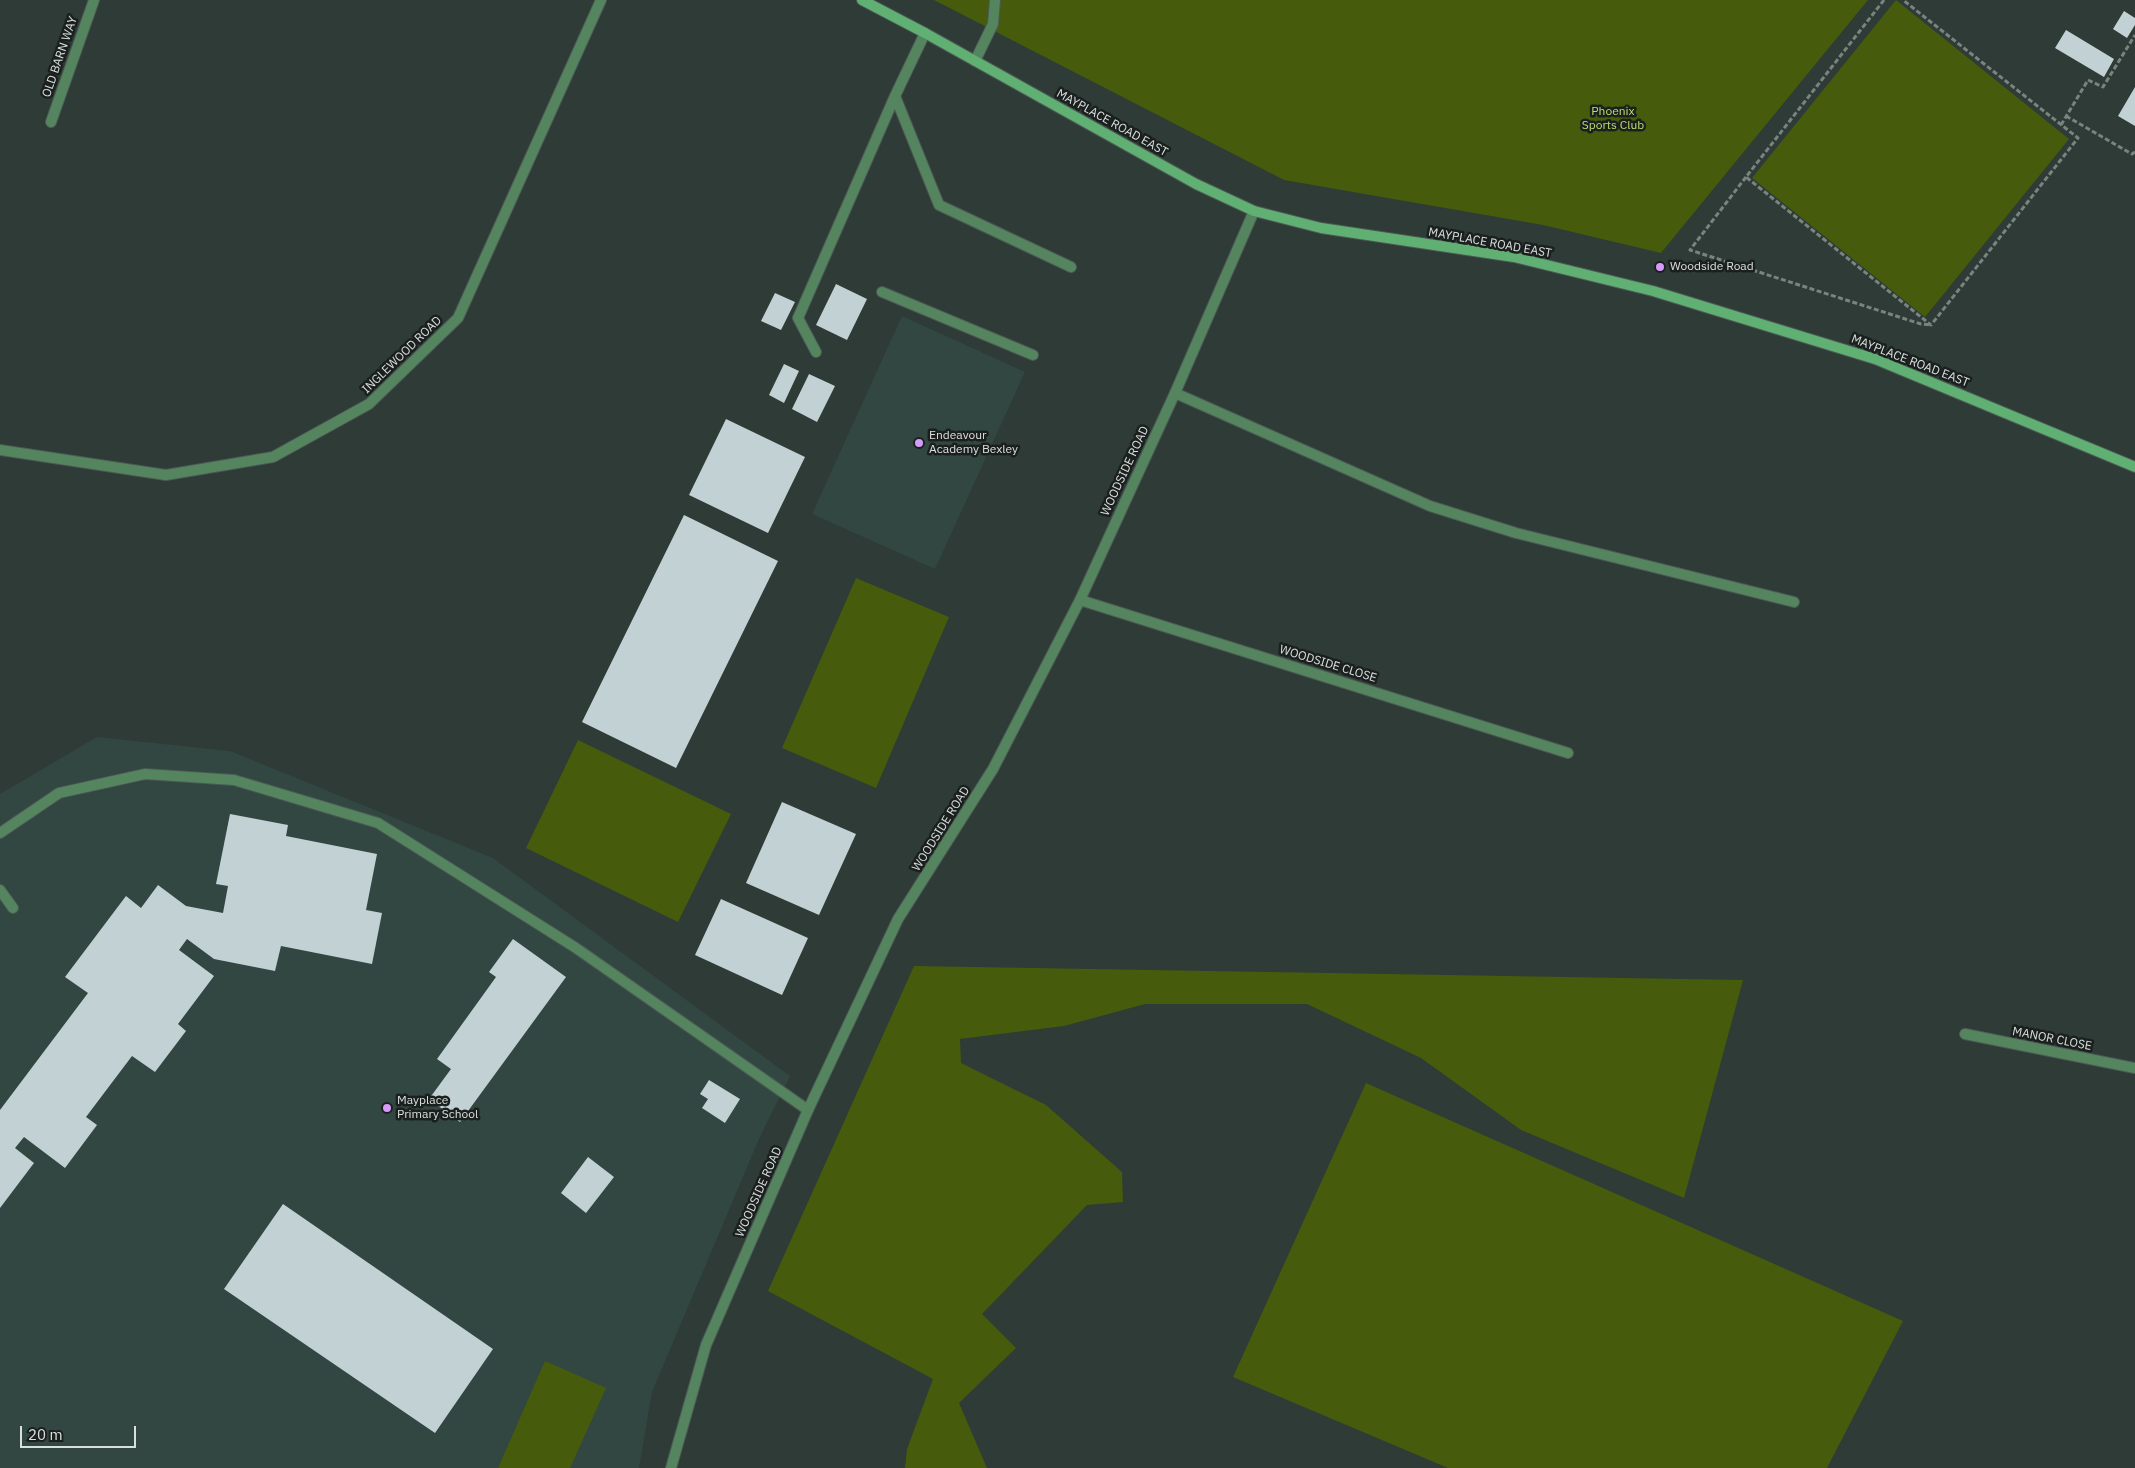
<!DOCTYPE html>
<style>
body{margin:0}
#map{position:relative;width:2135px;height:1468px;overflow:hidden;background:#2e3b37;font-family:"IBM Plex Sans",sans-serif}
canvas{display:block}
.scale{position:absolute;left:20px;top:1426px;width:116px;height:22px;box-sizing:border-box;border:2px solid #d8e0dd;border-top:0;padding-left:6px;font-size:15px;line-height:18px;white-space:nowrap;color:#d8e0dd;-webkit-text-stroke:4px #1b201f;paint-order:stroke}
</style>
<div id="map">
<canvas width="2135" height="1468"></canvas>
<div class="scale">20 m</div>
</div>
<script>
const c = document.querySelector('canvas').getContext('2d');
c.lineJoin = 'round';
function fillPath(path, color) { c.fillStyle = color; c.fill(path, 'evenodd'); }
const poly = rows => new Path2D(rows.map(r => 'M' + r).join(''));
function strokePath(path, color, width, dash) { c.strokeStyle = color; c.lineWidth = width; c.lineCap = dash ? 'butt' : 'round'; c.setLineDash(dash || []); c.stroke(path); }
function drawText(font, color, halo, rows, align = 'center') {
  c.font = font + ' "IBM Plex Sans",sans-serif'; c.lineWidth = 5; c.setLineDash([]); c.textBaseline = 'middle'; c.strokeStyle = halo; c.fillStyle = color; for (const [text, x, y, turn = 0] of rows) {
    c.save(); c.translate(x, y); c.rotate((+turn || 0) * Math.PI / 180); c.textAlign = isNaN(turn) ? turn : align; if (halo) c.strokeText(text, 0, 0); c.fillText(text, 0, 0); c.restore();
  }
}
fillPath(poly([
 [902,316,1025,372,935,569,812,514],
 [97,737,230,751,493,858,790,1076,759,1139,652,1392,639,1468,0,1468,0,794]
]), '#324742');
fillPath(poly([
 [934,0,1868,0,1661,253,1543,225,1284,180],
 [1896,0,2069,139,1925,317,1752,178],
 [856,578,949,617,876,788,782,748],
 [578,740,731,814,678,922,526,848],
 [914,966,1743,980,1684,1198,1521,1130,1421,1058,1307,1004,1145,1004,1064,1026,960,1039,961,1063,1046,1105,1122,1172,1123,1202,1087,1205,982,1314,1016,1348,959,1403,987,1468,905,1468,907,1449,933,1379,768,1291],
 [1366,1083,1903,1321,1827,1468,1448,1468,1233,1377],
 [545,1361,606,1388,570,1468,498,1468]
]), '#475b0c');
fillPath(poly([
 [2124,11,2135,18,2135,25,2127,38,2113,29],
 [2066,30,2114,59,2104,77,2055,48],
 [2135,87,2135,126,2118,116],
 [836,284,867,299,847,340,816,325],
 [775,293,795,302,781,330,761,321],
 [784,364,799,371,784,403,769,395],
 [809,374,835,386,817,422,792,409],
 [726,419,805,457,768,533,689,495],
 [684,515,778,561,676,768,582,722],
 [782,802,856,834,819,915,746,883],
 [230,814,288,825,286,836,377,854,366,910,382,913,372,964,281,946,275,971,214,959,187,939,179,950,214,976,178,1024,186,1031,155,1072,132,1056,86,1117,97,1125,65,1168,24,1137,15,1148,34,1163,0,1208,0,1110,88,993,65,977,126,896,141,908,158,885,186,906,223,913,228,886,216,884],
 [721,899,808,938,782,995,695,955],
 [513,939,566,977,460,1122,429,1099,451,1069,437,1059,496,977,489,972],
 [709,1080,740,1099,725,1123,702,1108,708,1099,700,1094],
 [588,1157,614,1177,586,1213,561,1193],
 [283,1204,493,1349,435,1433,224,1289]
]), '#c2d2d4');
const lane = poly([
 [975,61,993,24,995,0],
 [895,96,939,205,1071,267],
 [882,292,1033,355],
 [816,352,798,318,895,96,925,33],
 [1175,393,1430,506,1516,533,1794,602],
 [0,833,59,793,145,774,234,780,378,823,576,948,808,1110],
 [0,890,13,908]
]);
const street = poly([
 [51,122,94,0],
 [0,450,166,475,273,457,369,404,458,318,601,0],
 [1080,600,1568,753],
 [1965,1034,2135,1068],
 [671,1468,706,1345,808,1110,898,919,993,769,1080,600,1175,393,1254,211]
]);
const secondary = poly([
 [862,0,925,33,1196,184,1254,211,1321,228,1514,257,1653,291,1875,359,2135,467]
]);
strokePath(lane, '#4d5955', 12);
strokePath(street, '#4d5955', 12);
strokePath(secondary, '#4d5955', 12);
strokePath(poly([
 [1884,0,1746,177,1931,325,2078,138,1903,0],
 [2066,116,2132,154,2135,152],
 [2061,125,2088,80,2103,87,2135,35],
 [1746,177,1690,250,1921,324,1931,325]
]), '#798480', 3, [5, 2.5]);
strokePath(lane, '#54855f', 10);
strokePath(street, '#54855f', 10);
strokePath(secondary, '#60b073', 10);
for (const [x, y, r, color] of [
 [1660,267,5,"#d69bfa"],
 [919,443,5,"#d69bfa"],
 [387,1108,5,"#d69bfa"]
]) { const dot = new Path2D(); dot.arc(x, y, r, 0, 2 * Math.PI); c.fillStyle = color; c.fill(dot); strokePath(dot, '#1b201f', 2); }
drawText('12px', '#d8e0dd', '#1b201f', [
 ["OLD BARN WAY",60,57,-71],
 ["MAYPLACE ROAD EAST",1112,123,29],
 ["MAYPLACE ROAD EAST",1490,243,10],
 ["INGLEWOOD ROAD",402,355,-44],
 ["MAYPLACE ROAD EAST",1910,361,21],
 ["WOODSIDE ROAD",1125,471,-65],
 ["WOODSIDE CLOSE",1328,664,17],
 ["WOODSIDE ROAD",941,829,-58],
 ["MANOR CLOSE",2052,1039,11],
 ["WOODSIDE ROAD",759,1192,-66]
]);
drawText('12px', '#bddf6e', '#1b201f', [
 ["Phoenix",1613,112],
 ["Sports Club",1613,126]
]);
drawText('12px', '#d8e0dd', '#1b201f', [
 ["Woodside Road",1670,267],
 ["Endeavour",929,436],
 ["Academy Bexley",929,450],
 ["Mayplace",397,1101],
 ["Primary School",397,1115]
], 'left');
</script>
